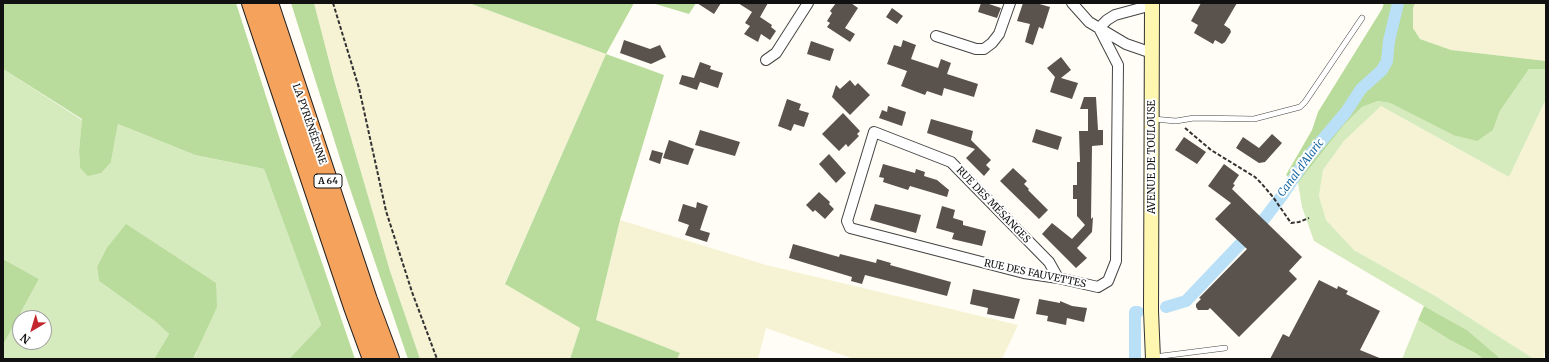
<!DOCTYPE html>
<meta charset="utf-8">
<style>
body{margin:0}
#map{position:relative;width:1549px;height:362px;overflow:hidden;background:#fffdf5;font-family:Merriweather,serif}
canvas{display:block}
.frame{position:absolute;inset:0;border:4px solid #111;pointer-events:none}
.north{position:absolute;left:12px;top:310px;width:40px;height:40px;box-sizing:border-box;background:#fff;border:1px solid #a0a0a0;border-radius:50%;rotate:218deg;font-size:11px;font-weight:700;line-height:16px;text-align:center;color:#111}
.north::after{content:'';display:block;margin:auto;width:14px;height:18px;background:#c4262e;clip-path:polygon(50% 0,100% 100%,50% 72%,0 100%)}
</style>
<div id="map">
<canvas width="1549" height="362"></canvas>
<div class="frame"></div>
<div class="north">N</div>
</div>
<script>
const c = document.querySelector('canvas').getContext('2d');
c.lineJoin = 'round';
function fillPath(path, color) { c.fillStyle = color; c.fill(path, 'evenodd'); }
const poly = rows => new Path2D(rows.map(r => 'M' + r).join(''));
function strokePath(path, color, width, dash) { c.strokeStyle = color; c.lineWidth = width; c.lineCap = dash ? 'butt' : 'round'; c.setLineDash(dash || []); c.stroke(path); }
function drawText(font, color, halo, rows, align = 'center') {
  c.font = font + ' Merriweather,serif'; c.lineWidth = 4; c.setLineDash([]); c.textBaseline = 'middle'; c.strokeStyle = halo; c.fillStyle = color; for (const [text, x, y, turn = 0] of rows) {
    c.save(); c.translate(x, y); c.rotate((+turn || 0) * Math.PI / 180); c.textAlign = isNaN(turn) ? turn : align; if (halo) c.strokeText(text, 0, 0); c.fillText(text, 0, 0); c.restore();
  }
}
fillPath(poly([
 [314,3,469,3,606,54,505,283,580,328,570,359,420,359,390,271,334,80],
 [1415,3,1546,3,1546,61,1451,50,1420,39,1413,28,1413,8],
 [1546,99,1546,347,1543,359,1534,359,1437,297,1354,250,1326,220,1319,196,1323,170,1344,141,1381,106,1509,177],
 [620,220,766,265,1018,325,1002,359,854,359,766,328,758,359,677,359,680,353,596,320]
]), '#f6f3d4');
fillPath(poly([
 [3,69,82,120,79,151,80,168,88,175,111,162,118,124,195,155,264,169,321,325,289,359,193,359,197,352,106,249,97,267,99,281,156,322,169,334,154,359,3,359,3,345,39,279,3,259],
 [20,318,44,318,44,342,20,342],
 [1529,69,1546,69,1546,99,1509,177,1381,106,1344,141,1323,170,1319,196,1326,220,1354,250,1437,297,1534,359,1501,359,1467,330,1424,306,1314,241,1302,207,1298,183,1344,125,1362,107,1378,101,1390,103,1453,135,1493,130,1500,111],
 [1418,320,1450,340,1477,354,1483,359,1402,359]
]), '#d5ebbd');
fillPath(poly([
 [3,3,236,3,283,149,355,359,289,359,321,325,264,169,195,155,118,124,111,162,101,173,88,176,80,168,79,151,82,119,3,69],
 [291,3,314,3,334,80,390,271,420,359,408,359,344,171],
 [469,3,634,3,606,54,664,75,620,220,596,320,680,353,677,359,570,359,580,328,505,284,606,54],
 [652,3,696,3,689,14],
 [1384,3,1415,3,1413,8,1413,28,1420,39,1451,50,1546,61,1546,69,1529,69,1500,111,1493,130,1477,141,1453,135,1390,103,1378,101,1362,107,1344,125,1298,183,1286,175,1312,130,1318,112,1382,9],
 [126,224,216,283,217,307,193,359,154,359,169,334,156,322,99,281,97,267,106,249],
 [3,259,39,279,3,345],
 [1424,306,1467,330,1501,359,1483,359,1477,354,1450,340,1418,320]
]), '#b9dc9c');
strokePath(poly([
 [1166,307,1186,301,1265,218,1284,193,1307,158,1346,112,1361,89,1382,70,1387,61,1389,41,1398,3],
 [1135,359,1135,312,1138,312]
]), '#b9e0f7', 12);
fillPath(poly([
 [697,3,721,3,714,14],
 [738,3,768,3,760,17,772,25,771,27,776,31,770,40,761,34,758,42,744,34,750,26,745,23,752,12],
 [836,3,851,3,858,8,845,28,855,34,850,42,827,27,830,23,827,21,832,13,830,11],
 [981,3,986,3,1001,8,997,18,978,12],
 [1023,3,1036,3,1050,7,1043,29,1039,27,1033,45,1025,42,1030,24,1017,21],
 [1201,3,1237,3,1224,25,1230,29,1231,32,1225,42,1222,44,1215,40,1213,44,1194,33,1198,25,1191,21],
 [892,8,903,16,897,24,886,17],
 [624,40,650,49,660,45,666,57,651,64,620,53],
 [903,40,916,45,911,59,938,68,941,59,951,63,947,74,978,84,974,97,944,88,942,96,927,91,925,95,901,86,907,71,887,64,894,45,901,47],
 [811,41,834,49,830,61,807,54],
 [1061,57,1071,70,1061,78,1078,83,1072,99,1050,92,1055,77,1047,68],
 [700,62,711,66,710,69,723,73,718,88,700,82,697,90,679,84,682,75,694,78],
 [850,80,855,86,858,83,870,95,850,115,832,97,836,85,840,89],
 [1084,97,1096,97,1098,130,1103,130,1103,145,1092,146,1091,219,1093,217,1092,232,1077,248,1087,258,1076,268,1042,234,1052,223,1072,239,1085,225,1077,216,1077,199,1073,199,1073,185,1077,185,1077,162,1080,162,1079,131,1088,131,1088,109,1080,109],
 [787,99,801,104,799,110,809,113,804,127,794,124,791,131,778,126],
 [888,106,906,112,902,126,879,118,882,110,887,112],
 [843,113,860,131,857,134,859,136,848,147,846,144,839,151,822,134],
 [931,119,973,131,971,140,991,160,986,165,990,169,984,176,966,158,975,149,927,133],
 [1036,129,1062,137,1058,150,1032,142],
 [700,130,740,142,735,156,695,145],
 [1272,134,1282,143,1265,162,1259,163,1236,148,1243,137,1259,148],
 [1184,137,1206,152,1197,164,1175,150],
 [669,140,694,149,688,165,663,158],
 [652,150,663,153,660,164,649,160],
 [829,154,846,173,836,183,819,164],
 [883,164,915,173,916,169,925,172,924,176,937,180,949,190,947,197,910,186,908,190,883,182,884,178,879,177],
 [1224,164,1239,175,1233,184,1235,185,1232,189,1302,257,1289,271,1297,279,1239,337,1210,308,1208,310,1198,310,1196,307,1196,304,1201,299,1199,298,1247,249,1215,219,1231,203,1208,186],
 [1013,168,1027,181,1024,184,1029,189,1028,190,1048,210,1039,219,1000,181],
 [819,192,830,202,829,204,834,209,825,219,815,210,813,212,806,205],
 [697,202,708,206,700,230,710,233,707,242,685,235,689,225,678,221,683,204,696,208],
 [875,204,921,215,916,233,870,220],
 [942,206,955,210,953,218,963,221,963,225,986,231,982,246,952,239,954,233,936,228],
 [793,244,839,257,840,254,876,263,877,259,891,263,890,265,951,282,947,296,865,275,862,284,851,281,852,277,789,258],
 [1319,280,1337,289,1338,286,1348,291,1346,294,1380,311,1360,350,1382,359,1270,359,1283,334,1289,337],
 [973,289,1020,299,1014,319,987,314,988,308,970,304],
 [1039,299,1060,303,1060,301,1072,306,1087,308,1084,322,1067,318,1066,325,1047,321,1048,316,1036,314]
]), '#5a524d');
const service = poly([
 [1153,119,1176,121,1194,118,1254,119,1300,107,1305,102,1362,18],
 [1154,357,1225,348]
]);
const minor = poly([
 [1152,5,1115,15,1107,20,1099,28,1126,44,1152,53],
 [936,36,976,49,984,49,992,43,999,34,1010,3],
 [766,60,776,53,808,3],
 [1058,278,1049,262,951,162,874,132,847,221,850,228,1024,273,1058,278,1098,287,1108,281,1116,261,1118,65,1099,28,1089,22,1072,3]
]);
const secondary = poly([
 [1152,3,1151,311,1153,359]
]);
const motorway = poly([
 [251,3,353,307,372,359],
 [269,3,368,300,390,359]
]);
strokePath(service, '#444', 6);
strokePath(minor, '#444', 12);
strokePath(secondary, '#333', 16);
strokePath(motorway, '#222', 20);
strokePath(poly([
 [333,3,359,88,386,211,412,292,437,359],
 [1185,128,1211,150,1255,177,1261,183,1273,197,1291,223,1299,222,1309,218]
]), '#333', 2, [4, 2]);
strokePath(service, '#fff', 5);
strokePath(minor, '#fff', 10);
strokePath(secondary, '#fff6b0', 14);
strokePath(motorway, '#f5a25d', 18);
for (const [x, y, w] of [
 [328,181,28]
]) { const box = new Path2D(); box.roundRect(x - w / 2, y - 7, w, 14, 3); c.fillStyle = '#fff'; c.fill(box); strokePath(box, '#111', 1); }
drawText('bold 9px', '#111', null, [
 ["A 64",328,181]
]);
drawText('10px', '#111', '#fff', [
 ["LA PYRÉNÉENNE",309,124,71],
 ["AVENUE DE TOULOUSE",1152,157,-90],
 ["RUE DES MÉSANGES",993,205,46],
 ["RUE DES FAUVETTES",1035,274,12]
]);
drawText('italic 11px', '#1768a6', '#fff', [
 ["Canal d'Alaric",1301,168,-53]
]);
</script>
